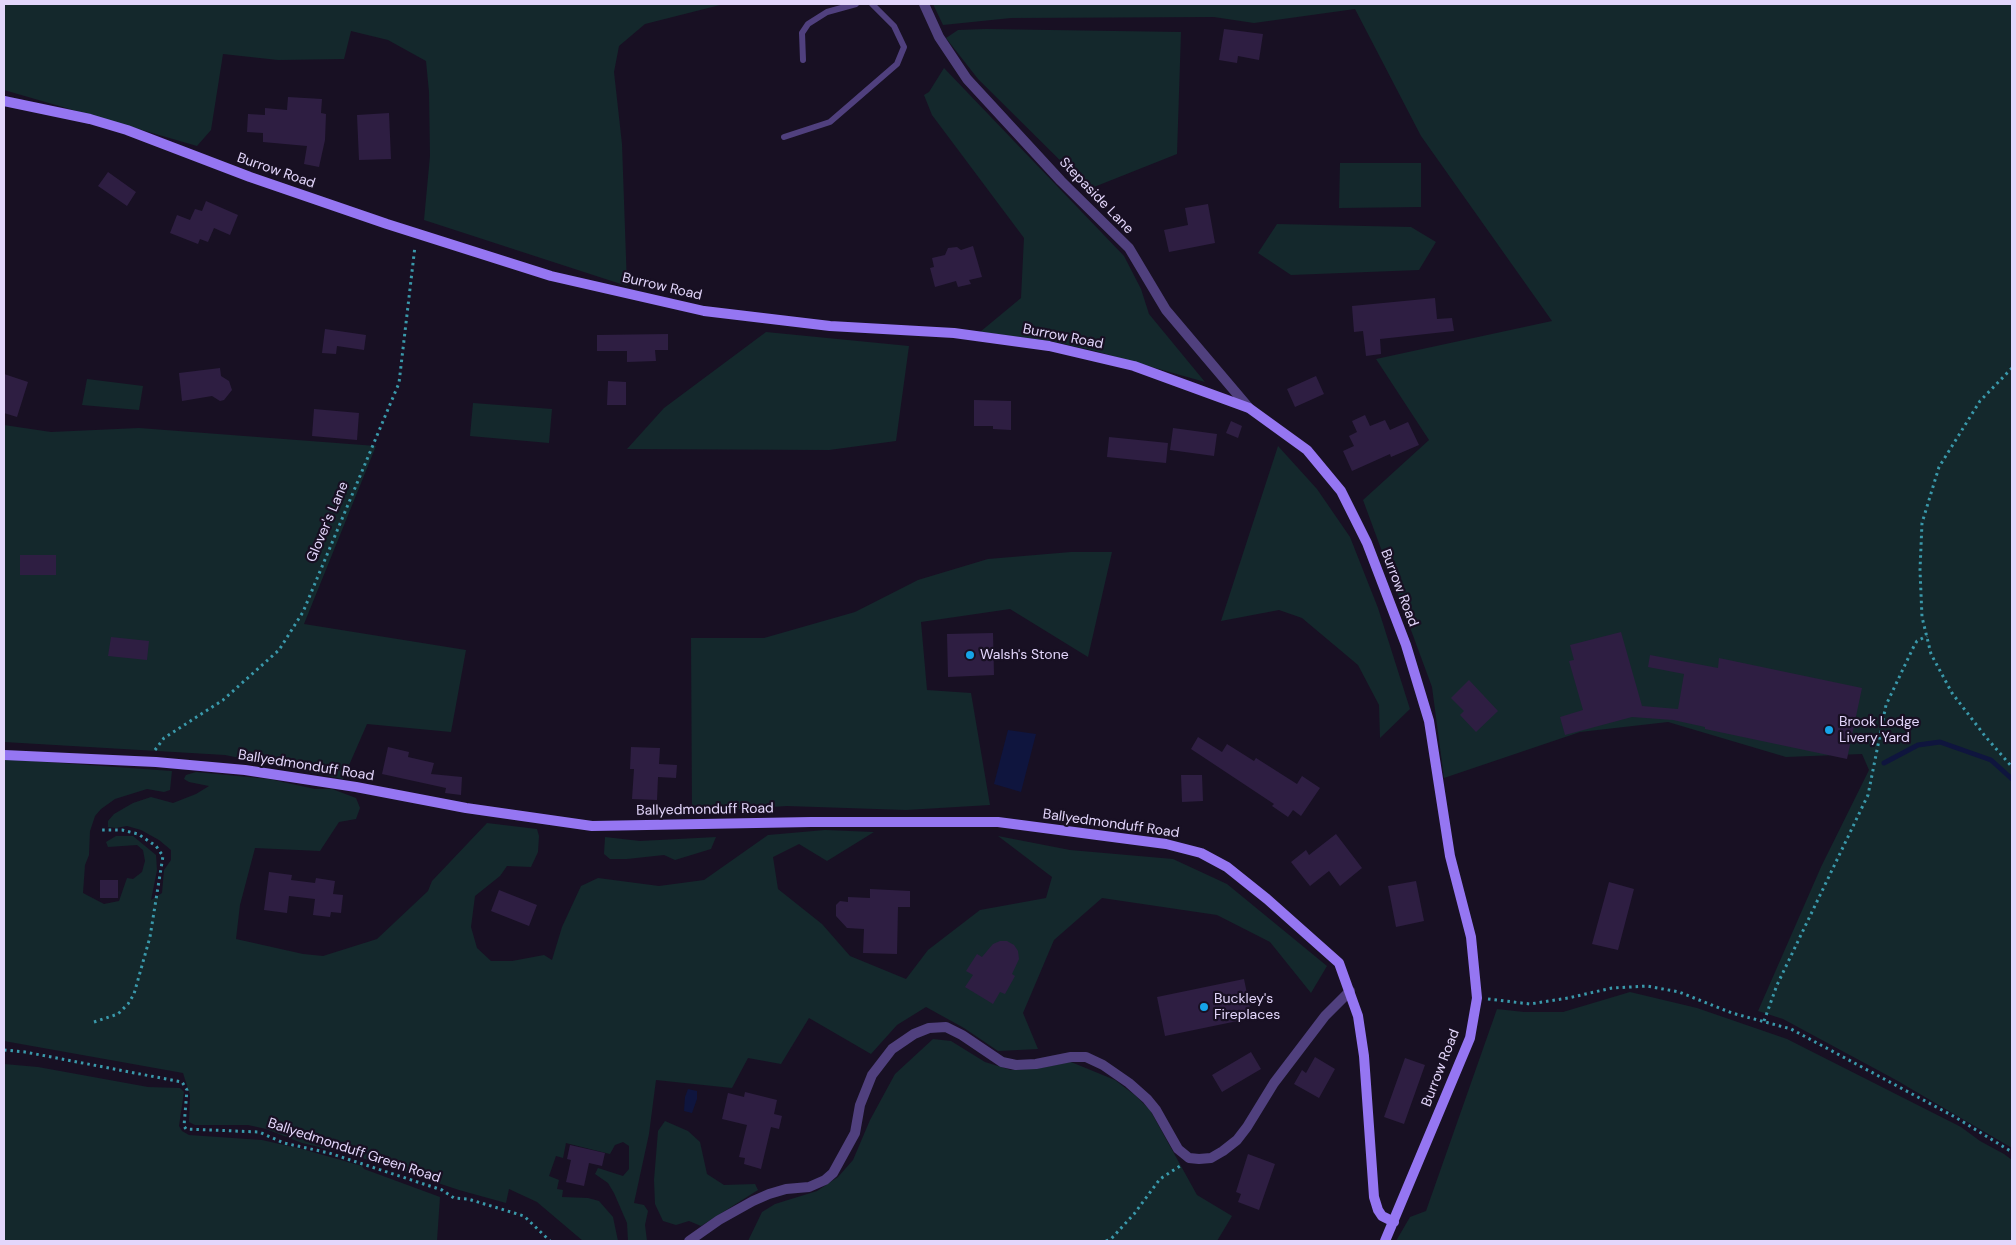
<!DOCTYPE html>
<style>
body{margin:0}
#map{position:relative;width:2016px;height:1245px;overflow:hidden;background:#181023;font-family:"DM Sans",sans-serif}
canvas{display:block}
.frame{position:absolute;inset:0;border:5px solid #e3d6fb;pointer-events:none}
</style>
<div id="map">
<canvas width="2016" height="1245"></canvas>
<div class="frame"></div>
</div>
<script>
const c = document.querySelector('canvas').getContext('2d');
c.lineJoin = 'round';
function fillPath(path, color) { c.fillStyle = color; c.fill(path, 'evenodd'); }
const poly = rows => new Path2D(rows.map(r => 'M' + r).join(''));
function strokePath(path, color, width, dash) { c.strokeStyle = color; c.lineWidth = width; c.lineCap = dash ? 'butt' : 'round'; c.setLineDash(dash || []); c.stroke(path); }
function drawText(font, color, halo, rows, align = 'center') {
  c.font = font + ' "DM Sans",sans-serif'; c.lineWidth = 4.5; c.setLineDash([]); c.textBaseline = 'middle'; c.strokeStyle = halo; c.fillStyle = color; for (const [text, x, y, turn = 0] of rows) {
    c.save(); c.translate(x, y); c.rotate((+turn || 0) * Math.PI / 180); c.textAlign = isNaN(turn) ? turn : align; if (halo) c.strokeText(text, 0, 0); c.fillText(text, 0, 0); c.restore();
  }
}
fillPath(poly([
 [4,4,724,4,645,24,619,46,614,72,622,144,627,286,424,220,430,156,429,92,426,61,388,40,351,31,344,59,278,60,223,54,211,130,197,146,4,90],
 [933,4,2012,4,2012,1148,1896,1080,1783,1019,1758,1011,1821,867,1869,770,1862,754,1786,757,1668,722,1580,732,1444,778,1432,687,1363,500,1429,440,1376,359,1552,321,1421,136,1355,9,1254,23,1214,17,1011,18,943,25],
 [986,29,1181,32,1177,154,1089,189,978,79,946,38,958,30],
 [944,68,1124,256,1141,289,1149,314,1205,382,1095,351,1051,341,980,332,1021,298,1024,238,932,115,924,95,929,92],
 [1340,163,1421,163,1421,207,1339,208],
 [1277,224,1411,227,1436,242,1419,270,1291,275,1258,253],
 [766,332,909,346,896,441,829,450,627,449,664,408],
 [87,379,143,386,139,410,82,405],
 [473,403,552,409,549,443,470,436],
 [4,425,51,432,139,428,376,446,304,624,466,650,451,732,367,724,343,779,225,755,4,742],
 [1278,446,1317,489,1350,537,1378,608,1410,709,1380,738,1379,705,1358,665,1302,618,1279,610,1221,621],
 [1071,552,1112,552,1088,657,1010,609,921,622,927,690,971,693,990,805,906,810,787,806,692,812,691,638,764,638,855,612,918,580,988,559],
 [4,759,172,771,170,790,164,792,147,789,115,799,101,809,95,816,90,831,89,855,85,865,83,893,104,904,119,901,127,878,133,879,142,872,145,861,143,850,137,845,108,847,106,842,116,836,133,836,156,855,157,870,151,900,162,893,164,870,171,860,171,850,159,840,141,830,127,826,116,828,108,827,108,821,114,814,133,803,151,797,173,803,196,794,209,786,189,782,184,779,186,775,196,772,269,779,315,789,332,789,356,798,360,808,356,819,339,822,320,851,255,848,240,905,236,939,303,954,323,956,377,939,428,891,432,881,487,823,537,829,539,836,538,852,531,867,507,866,500,876,475,896,471,927,477,948,491,961,512,961,544,955,552,960,562,927,581,886,598,878,659,886,704,880,768,835,825,830,874,832,827,861,799,844,773,857,778,889,822,924,850,956,906,979,928,950,980,910,1046,898,1052,877,998,836,1070,850,1173,859,1227,884,1327,966,1311,993,1270,942,1217,915,1102,898,1054,940,1023,1013,1038,1049,998,1051,964,1028,926,1007,897,1025,871,1054,809,1018,781,1064,748,1058,732,1088,656,1080,649,1134,634,1203,644,1205,648,1211,645,1225,647,1241,628,1241,627,1223,614,1193,608,1183,595,1174,598,1168,623,1176,629,1169,629,1146,623,1142,615,1145,610,1154,566,1143,563,1158,556,1156,549,1176,559,1180,557,1189,563,1190,562,1197,588,1198,599,1201,613,1217,618,1241,583,1241,537,1202,509,1189,506,1203,459,1190,353,1155,302,1143,266,1129,248,1125,195,1125,189,1122,190,1095,183,1073,4,1041],
 [605,837,640,841,716,837,711,849,675,860,664,855,627,859,610,859,604,854],
 [1630,992,1697,1008,1787,1039,1961,1127,1980,1141,2004,1154,2012,1160,2012,1241,1396,1241,1410,1217,1426,1211,1497,1009,1524,1012,1563,1012],
 [933,1039,951,1041,985,1062,1011,1070,1041,1068,1071,1062,1115,1080,1136,1096,1150,1110,1197,1195,1232,1216,1217,1241,748,1241,762,1212,775,1204,817,1191,838,1177,853,1160,870,1120,895,1074],
 [4,1064,38,1067,148,1087,180,1088,184,1092,179,1126,182,1131,189,1135,262,1140,302,1149,362,1166,364,1169,440,1197,437,1241,4,1241],
 [665,1121,688,1131,700,1142,707,1174,724,1185,755,1184,758,1190,701,1226,689,1221,676,1225,663,1221,655,1204,654,1180,658,1131]
]), '#14282c');
fillPath(poly([
 [1008,730,1036,734,1021,792,994,784],
 [688,1089,697,1091,697,1099,692,1113,684,1111,685,1097]
]), '#0f153e');
strokePath(poly([
 [1884,763,1918,745,1940,742,1991,760,2012,779]
]), '#0f153e', 5);
fillPath(poly([
 [1224,29,1263,34,1259,60,1238,56,1237,63,1219,60],
 [288,97,322,99,321,113,326,114,325,140,319,167,304,164,307,146,263,142,263,133,247,132,248,114,265,115,265,108,287,110],
 [389,113,391,159,359,160,357,115],
 [108,172,136,192,127,206,98,186],
 [206,201,238,215,230,235,214,228,208,242,200,239,198,244,170,233,177,215,190,220,195,209,202,211],
 [1208,204,1215,243,1169,252,1164,230,1188,225,1185,208],
 [973,246,982,277,969,280,971,284,958,287,956,281,935,287,930,268,934,267,932,258,945,255,948,248,957,247,961,250],
 [1435,298,1437,319,1452,318,1454,331,1380,339,1381,354,1366,356,1363,331,1354,332,1352,306],
 [325,329,366,335,364,350,337,346,336,354,322,353],
 [668,334,668,350,655,350,656,361,627,362,627,351,597,351,597,335],
 [220,368,221,376,229,381,232,390,224,400,220,401,212,396,182,401,179,373],
 [4,374,28,382,17,417,4,413],
 [1316,376,1324,394,1295,407,1287,389],
 [608,381,626,382,626,405,607,405],
 [974,400,1011,401,1011,430,993,429,993,426,974,426],
 [314,409,359,413,357,440,312,436],
 [1365,415,1370,426,1385,420,1390,430,1408,422,1419,445,1391,457,1390,454,1352,471,1343,451,1354,446,1349,436,1357,432,1352,421],
 [1231,421,1242,426,1238,438,1226,433],
 [1173,428,1217,434,1214,456,1170,450],
 [1109,437,1168,443,1166,463,1107,457],
 [20,555,56,555,56,575,20,575],
 [1621,632,1642,706,1678,709,1684,674,1648,667,1650,655,1718,668,1719,658,1862,688,1847,759,1705,729,1705,727,1673,720,1632,717,1565,735,1560,717,1583,710,1569,661,1574,660,1570,645],
 [993,633,994,675,948,677,947,634],
 [111,637,149,641,147,660,108,656],
 [1469,680,1498,711,1476,732,1460,715,1464,711,1451,698],
 [1198,737,1222,752,1227,744,1254,761,1256,758,1297,784,1302,776,1320,788,1301,816,1293,810,1288,817,1272,806,1274,804,1191,749],
 [388,747,409,752,408,757,434,763,431,774,462,777,461,795,445,793,446,788,382,774],
 [631,747,660,748,659,764,677,765,676,778,658,777,657,800,632,799,634,769,630,769],
 [1181,775,1202,775,1203,801,1182,802],
 [1336,834,1362,868,1340,886,1329,871,1310,886,1291,862,1306,850,1309,855],
 [269,872,292,875,291,880,315,883,316,878,335,881,333,894,343,895,341,913,331,912,330,917,313,915,315,899,289,896,287,913,264,910],
 [100,880,118,880,118,898,100,898],
 [1416,881,1424,921,1396,927,1388,886],
 [1609,882,1634,889,1618,950,1592,944],
 [870,889,910,891,910,907,898,907,897,954,863,953,864,929,847,928,836,916,836,905,840,901,848,902,848,897,870,898],
 [499,890,537,905,529,926,491,911],
 [1000,941,1007,941,1014,945,1018,951,1019,959,1012,974,1015,976,1005,994,1000,992,993,1004,965,987,973,975,966,971,977,954,982,957,993,944],
 [1244,979,1252,1018,1165,1036,1157,997],
 [1251,1052,1261,1069,1222,1092,1212,1075],
 [1315,1057,1335,1069,1319,1098,1294,1084,1302,1070,1306,1073],
 [1405,1058,1425,1065,1404,1124,1384,1117],
 [745,1092,777,1100,774,1114,782,1116,779,1129,771,1127,761,1169,744,1164,745,1158,739,1157,747,1125,722,1119,728,1093,744,1097],
 [570,1145,605,1153,602,1166,589,1163,584,1186,566,1182,571,1160,567,1159],
 [1248,1154,1275,1164,1259,1210,1238,1202,1241,1194,1236,1192]
]), '#2e1e42');
strokePath(poly([
 [2012,368,1980,401,1939,467,1922,523,1920,570,1922,617,1931,654,1952,693,1985,736,2012,767],
 [155,750,164,738,223,700,279,650,303,612,399,383,415,246],
 [1488,999,1530,1004,1568,998,1612,988,1647,986,1679,992,1732,1013,1791,1029,1955,1117,2012,1152],
 [1764,1021,1777,985,1868,795,1886,705,1914,646,1917,641,1927,636],
 [94,1022,118,1014,128,1004,134,994,150,937,163,856,156,846,138,834,122,830,99,830],
 [4,1050,25,1052,182,1082,187,1090,184,1126,186,1129,259,1132,284,1143,329,1153,442,1190,454,1198,468,1199,524,1216,550,1241],
 [1106,1241,1111,1239,1134,1214,1160,1179,1180,1166]
]), '#3a99ab', 3, [2.5, 4]);
strokePath(poly([
 [803,60,802,33,808,24,827,12,856,4],
 [784,137,830,122,897,64,904,47,894,26,872,4]
]), '#50407e', 6);
strokePath(poly([
 [924,4,939,37,967,79,1061,181,1129,248,1166,310,1249,408],
 [689,1241,719,1220,753,1201,769,1194,786,1189,809,1187,825,1180,833,1173,855,1133,860,1105,872,1075,892,1049,914,1034,929,1028,946,1027,962,1035,1002,1062,1016,1065,1036,1064,1071,1057,1086,1057,1103,1065,1129,1083,1147,1099,1156,1110,1178,1149,1189,1158,1199,1159,1211,1158,1223,1151,1237,1140,1247,1127,1274,1083,1325,1016,1350,991]
]), '#50407e', 10);
strokePath(poly([
 [4,101,90,119,127,130,250,177,387,224,551,276,704,311,830,326,954,333,1049,346,1134,366,1249,408,1307,450,1341,491,1367,543,1406,645,1429,721,1450,856,1471,937,1477,998,1470,1038,1385,1241],
 [4,755,156,762,245,770,356,787,466,808,592,826,811,822,998,822,1166,844,1201,853,1227,867,1267,899,1339,963,1358,1016,1364,1056,1374,1197,1378,1210,1382,1216,1394,1222]
]), '#9576f2', 10);
for (const [x, y, r, color] of [
 [970,655,5,"#16a4e8"],
 [1829,730,5,"#16a4e8"],
 [1204,1007,5,"#16a4e8"]
]) { const dot = new Path2D(); dot.arc(x, y, r, 0, 2 * Math.PI); c.fillStyle = color; c.fill(dot); strokePath(dot, '#181023', 2); }
drawText('14px', '#e3d6fb', '#181023', [
 ["Burrow Road",276,171,19],
 ["Stepaside Lane",1096,196,46],
 ["Burrow Road",662,287,13],
 ["Burrow Road",1063,337,11],
 ["Glover's Lane",328,522,-67],
 ["Burrow Road",1399,588,69],
 ["Ballyedmonduff Road",306,766,9],
 ["Ballyedmonduff Road",705,810,-1],
 ["Ballyedmonduff Road",1111,824,8],
 ["Burrow Road",1441,1068,-69],
 ["Ballyedmonduff Green Road",354,1151,18]
]);
drawText('14px', '#e3d6fb', '#181023', [
 ["Walsh's Stone",980,655],
 ["Brook Lodge",1839,722],
 ["Livery Yard",1839,738],
 ["Buckley's",1214,999],
 ["Fireplaces",1214,1015]
], 'left');
</script>
